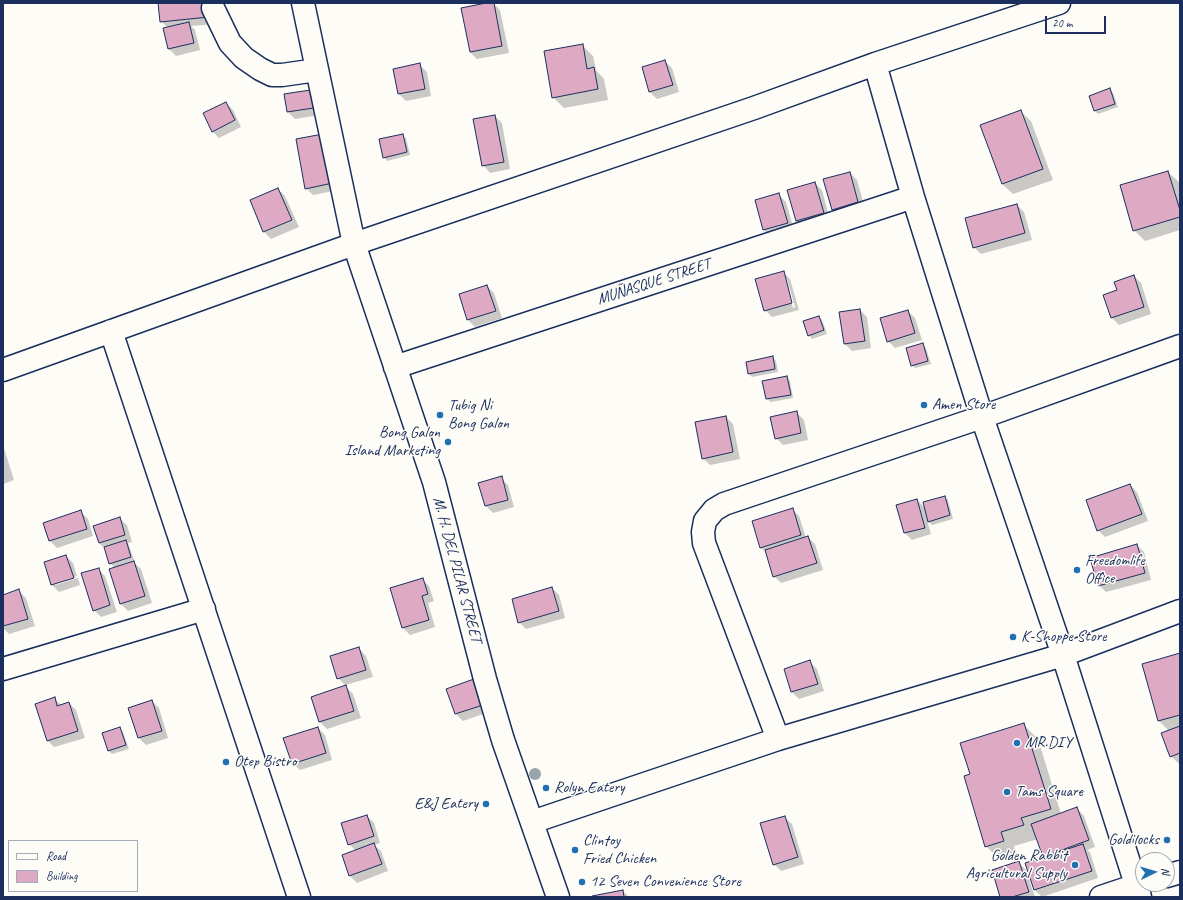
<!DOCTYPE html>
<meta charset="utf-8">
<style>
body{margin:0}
#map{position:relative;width:1183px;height:900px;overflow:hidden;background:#fdfcf7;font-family:Caveat,sans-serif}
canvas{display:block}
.frame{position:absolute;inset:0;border:4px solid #1b2f5e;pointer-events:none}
.legend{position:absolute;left:8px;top:840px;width:130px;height:52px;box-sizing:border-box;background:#fdfcf7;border:1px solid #a3aaba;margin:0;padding:5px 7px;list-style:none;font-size:12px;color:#1b2f5e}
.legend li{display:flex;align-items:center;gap:8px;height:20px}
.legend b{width:20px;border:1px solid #a3aaba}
.north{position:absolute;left:1135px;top:852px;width:40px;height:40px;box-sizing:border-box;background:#fdfcf7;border:1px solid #a3aaba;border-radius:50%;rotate:85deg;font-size:11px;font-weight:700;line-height:16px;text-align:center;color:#1b2f5e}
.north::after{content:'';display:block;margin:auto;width:14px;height:18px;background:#1f6fb2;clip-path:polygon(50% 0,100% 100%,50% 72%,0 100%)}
.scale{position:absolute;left:1045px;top:16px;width:61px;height:18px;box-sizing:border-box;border:2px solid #1b2f5e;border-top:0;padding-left:5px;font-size:12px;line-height:14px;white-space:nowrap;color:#1b2f5e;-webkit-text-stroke:3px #fdfcf7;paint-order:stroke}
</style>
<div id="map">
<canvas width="1183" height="900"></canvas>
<div class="frame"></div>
<ul class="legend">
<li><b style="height:5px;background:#fdfcf7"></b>Road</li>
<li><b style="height:11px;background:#deaac3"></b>Building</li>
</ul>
<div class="north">N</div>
<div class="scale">20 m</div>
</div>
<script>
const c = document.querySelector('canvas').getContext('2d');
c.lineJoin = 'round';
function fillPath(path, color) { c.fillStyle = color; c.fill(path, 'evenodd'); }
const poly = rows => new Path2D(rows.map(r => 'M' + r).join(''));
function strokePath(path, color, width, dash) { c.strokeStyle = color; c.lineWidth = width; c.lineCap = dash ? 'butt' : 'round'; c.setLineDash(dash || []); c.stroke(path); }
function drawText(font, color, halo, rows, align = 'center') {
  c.font = font + ' Caveat,sans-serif'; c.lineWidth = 3; c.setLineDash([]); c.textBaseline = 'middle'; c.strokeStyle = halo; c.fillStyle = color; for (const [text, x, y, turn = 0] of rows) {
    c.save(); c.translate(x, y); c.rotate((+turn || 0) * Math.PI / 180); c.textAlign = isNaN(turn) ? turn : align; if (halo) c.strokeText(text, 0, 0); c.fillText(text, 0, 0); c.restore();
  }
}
fillPath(poly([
 [159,3,214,3,216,24,191,26,195,30,200,50,176,56,169,49,168,28,161,21],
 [491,3,493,3,500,10,509,53,477,59,470,52],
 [582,45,593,56,596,70,604,79,608,100,564,108,553,97],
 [665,61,672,68,679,92,657,99,650,92],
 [420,65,427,72,431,96,406,101,399,94,394,69],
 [1110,89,1113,93,1118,107,1098,114,1095,111],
 [317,90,326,114,295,119,288,112],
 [226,103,233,110,241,127,219,138,212,131],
 [1020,111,1031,121,1053,180,1013,194,1002,184],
 [495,116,502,123,510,169,490,173,483,165],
 [402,135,406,138,410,155,387,161,384,157],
 [297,140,339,190,313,195,306,188],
 [1168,172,1179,182,1180,187,1180,230,1145,241,1134,230],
 [850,173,857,180,865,209,840,217,833,210],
 [815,183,822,190,830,220,803,228,796,221],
 [278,189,285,196,299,227,271,239,264,232,251,200],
 [779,195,786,202,794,230,771,237,764,230,756,201],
 [1017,205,1024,212,1032,240,981,254,974,247],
 [783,272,790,279,799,310,772,317,765,310],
 [785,279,787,279,795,307,793,308],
 [1134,276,1141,283,1151,314,1119,325,1112,318],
 [487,286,494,293,502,318,475,327,468,320,460,295],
 [860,310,867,317,871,348,852,351,845,344],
 [908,311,915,318,922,340,895,348,888,341],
 [819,317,822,320,827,334,812,339,809,335],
 [923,344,926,348,931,364,915,368,912,365],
 [772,357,776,361,778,372,752,377,749,374],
 [787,377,790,381,793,398,771,402,767,399,764,382],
 [797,413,804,420,808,440,783,445,776,438],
 [726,417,733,424,740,459,710,465,703,458],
 [3,445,14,480,3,484],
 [501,478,508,485,514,507,493,513,486,506,479,484],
 [1130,485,1137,492,1148,521,1105,537,1098,530],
 [945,497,948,500,953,519,932,525,927,520,931,534,912,540,905,533,897,506,917,500,926,509],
 [792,509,799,516,806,538,808,537,815,544,823,570,781,583,774,576,767,553,761,548,753,522],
 [81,512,88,519,93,536,57,548,50,541],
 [119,518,127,525,132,542,128,543,134,560,132,561,141,569,152,603,128,611,121,604,110,569,115,568,110,563,105,549,99,543],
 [1137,545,1144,552,1151,580,1106,592,1099,585],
 [66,556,73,563,77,576,55,583,55,585,78,578,80,585,59,592,52,585,45,563],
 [98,569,105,576,117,612,101,617,94,610],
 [422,579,429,586,434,601,428,603,435,627,410,635,403,628,391,589],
 [552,588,559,595,565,618,526,629,519,622],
 [19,591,26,598,35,626,9,634,3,628,3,596],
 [359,649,366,656,373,677,345,685,338,678],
 [1180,654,1180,763,1178,763,1171,756,1169,731,1159,721],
 [810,662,817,669,824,691,799,699,792,692],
 [474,680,489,712,463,721,456,714,448,690],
 [346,687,353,694,361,718,327,729,320,722,312,698],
 [54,698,62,706,69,703,76,710,85,738,54,747,47,740],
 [152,701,159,708,168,738,146,745,139,738],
 [1024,725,1038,739,1061,814,1077,808,1084,816,1095,847,1087,850,1090,852,1098,878,1042,897,1035,890,1044,858,1038,839,1014,846,1017,855,1000,860,986,846,971,774],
 [120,728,123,732,129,749,112,754,109,751],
 [318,728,325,735,332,760,300,770,293,763],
 [367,816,374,823,380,843,374,845,381,851,388,871,357,883,350,876,343,856,356,851,349,844],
 [784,817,792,824,804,864,781,871,774,864],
 [1019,863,1026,870,1035,897,1001,897],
 [623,891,629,897,593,897]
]), '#0003');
const building = poly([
 [158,3,208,3,209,17,160,22,158,3],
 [486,3,494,3,502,46,470,52,461,8,486,3],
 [189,22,194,43,168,49,163,28,189,22],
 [583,44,587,69,594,67,598,89,552,98,544,51,583,44],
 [665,60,673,85,649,92,642,67,665,60],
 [420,63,425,89,398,94,393,69,420,63],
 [1110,88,1115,104,1094,111,1089,96,1110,88],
 [317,89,320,107,287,112,284,94,317,89],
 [226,102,235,120,212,132,203,113,226,102],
 [1021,110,1043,169,1002,184,980,125,1021,110],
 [495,115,504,162,482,166,473,119,495,115],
 [323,134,333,183,305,189,296,139,323,134],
 [403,134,407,152,383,158,379,139,403,134],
 [1168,171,1180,210,1180,217,1133,231,1120,185,1168,171],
 [850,172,858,202,832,210,823,179,850,172],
 [815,182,824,213,796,221,787,190,815,182],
 [278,188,292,220,263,232,250,200,278,188],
 [779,193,788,223,763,230,755,200,779,193],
 [1017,204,1025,233,973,248,965,218,1017,204],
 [784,271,792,303,764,311,755,279,784,271],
 [1134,275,1144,307,1111,318,1103,295,1117,290,1114,282,1134,275],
 [487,285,496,311,467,320,459,294,487,285],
 [860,309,865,341,844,344,839,312,860,309],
 [908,310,915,333,887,342,880,318,908,310],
 [819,316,824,330,808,336,803,321,819,316],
 [923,343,928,361,911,366,906,348,923,343],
 [773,356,775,369,748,374,746,362,773,356],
 [787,376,791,395,766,399,762,381,787,376],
 [797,411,801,433,775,439,770,417,797,411],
 [726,416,733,452,702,459,695,422,726,416],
 [502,476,508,500,485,506,478,483,502,476],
 [1130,484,1142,514,1097,531,1086,500,1130,484],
 [945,496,950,515,928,522,923,502,945,496],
 [917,499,925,528,904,533,896,505,917,499],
 [793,508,801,535,760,548,752,521,793,508],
 [81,510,87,529,49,541,43,523,81,510],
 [120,517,125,535,99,543,93,526,120,517],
 [808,536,817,563,773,577,765,550,808,536],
 [126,540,131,557,109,564,104,547,126,540],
 [1137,544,1145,573,1098,586,1090,558,1137,544],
 [66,555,74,578,51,585,44,562,66,555],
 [134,561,145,596,120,604,109,569,134,561],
 [99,568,110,605,93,611,81,573,99,568],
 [423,578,428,594,422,596,429,620,402,628,390,588,423,578],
 [552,587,559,611,518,623,512,599,552,587],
 [19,589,28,619,3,626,3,595,19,589],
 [359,647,366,670,337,679,330,656,359,647],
 [1180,653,1180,715,1158,721,1142,664,1180,653],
 [810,660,818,684,791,692,784,669,810,660],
 [474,679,483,705,455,714,446,689,474,679],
 [346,685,354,711,319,722,311,697,346,685],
 [55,697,57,706,69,702,78,731,47,741,35,704,55,697],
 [152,700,162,731,138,738,128,708,152,700],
 [1024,723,1051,809,1021,818,1024,825,1001,832,1004,841,985,847,964,776,970,774,960,743,1024,723],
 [1180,726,1180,753,1170,757,1161,733,1180,726],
 [120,727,126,745,108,751,102,733,120,727],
 [318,727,326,753,292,764,283,738,318,727],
 [1077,807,1089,840,1043,857,1031,824,1077,807],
 [367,815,374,836,348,845,341,823,367,815],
 [785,816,798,857,773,865,760,823,785,816],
 [374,843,382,864,349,876,342,855,374,843],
 [1083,844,1092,871,1034,890,1025,863,1083,844],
 [1019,861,1029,892,1012,897,1000,897,992,870,1019,861],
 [623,890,624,897,592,897,592,896,623,890]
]);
fillPath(building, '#deaac3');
strokePath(building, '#1b2f5e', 1);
const minor = poly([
 [303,3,354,244,434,482,485,679,503,740,558,897],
 [213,8,230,43,244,58,260,69,272,75,282,75,317,70],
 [875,64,913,197,982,417,1063,655,1140,897],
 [111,331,299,897],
 [395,367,913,197],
 [3,370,354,244,754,108,875,64,1059,3],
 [3,669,204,609],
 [778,739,704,543,703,532,705,521,714,510,724,504,982,417,1180,346],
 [532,822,778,739,1063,655,1180,611],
 [1167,876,1180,872],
 [1101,897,1143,883]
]);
strokePath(minor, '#1b2f5e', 25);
strokePath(minor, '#fdfcf7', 22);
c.fillStyle = '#98a4ac';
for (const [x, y] of [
 [535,774]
]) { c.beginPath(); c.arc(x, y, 6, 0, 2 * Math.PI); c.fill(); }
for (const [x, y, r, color] of [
 [924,405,4,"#1f6fb2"],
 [440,415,4,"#1f6fb2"],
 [448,442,4,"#1f6fb2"],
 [1077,570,4,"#1f6fb2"],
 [1013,637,4,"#1f6fb2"],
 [1017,743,4,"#1f6fb2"],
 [226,762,4,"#1f6fb2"],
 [546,788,4,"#1f6fb2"],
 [1007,792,4,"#1f6fb2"],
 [486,804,4,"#1f6fb2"],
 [1167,840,4,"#1f6fb2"],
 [575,850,4,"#1f6fb2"],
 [1075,865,4,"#1f6fb2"],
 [582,882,4,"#1f6fb2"]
]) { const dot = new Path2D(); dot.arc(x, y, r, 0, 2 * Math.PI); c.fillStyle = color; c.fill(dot); strokePath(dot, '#fdfcf7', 1.5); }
drawText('16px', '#1b2f5e', '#fdfcf7', [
 ["MUÑASQUE STREET",654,282,-18],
 ["M. H. DEL PILAR STREET",457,570,75]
]);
drawText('16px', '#1b2f5e', '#fdfcf7', [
 ["Amen Store",932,405],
 ["Tubig Ni",448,406],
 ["Bong Galon",448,424],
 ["Bong Galon",440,433,"right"],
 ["Island Marketing",440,451,"right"],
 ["Freedomlife",1085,561],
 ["Office",1085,579],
 ["K-Shoppe Store",1021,637],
 ["MR.DIY",1025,743],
 ["Otep Bistro",234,762],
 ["Rolyn Eatery",554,788],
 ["Tams Square",1015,792],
 ["E&J Eatery",478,804,"right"],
 ["Goldilocks",1159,840,"right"],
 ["Clintoy",583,841],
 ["Fried Chicken",583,859],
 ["Golden Rabbit",1067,856,"right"],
 ["Agricultural Supply",1067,874,"right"],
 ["12 Seven Convenience Store",590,882]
], 'left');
</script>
